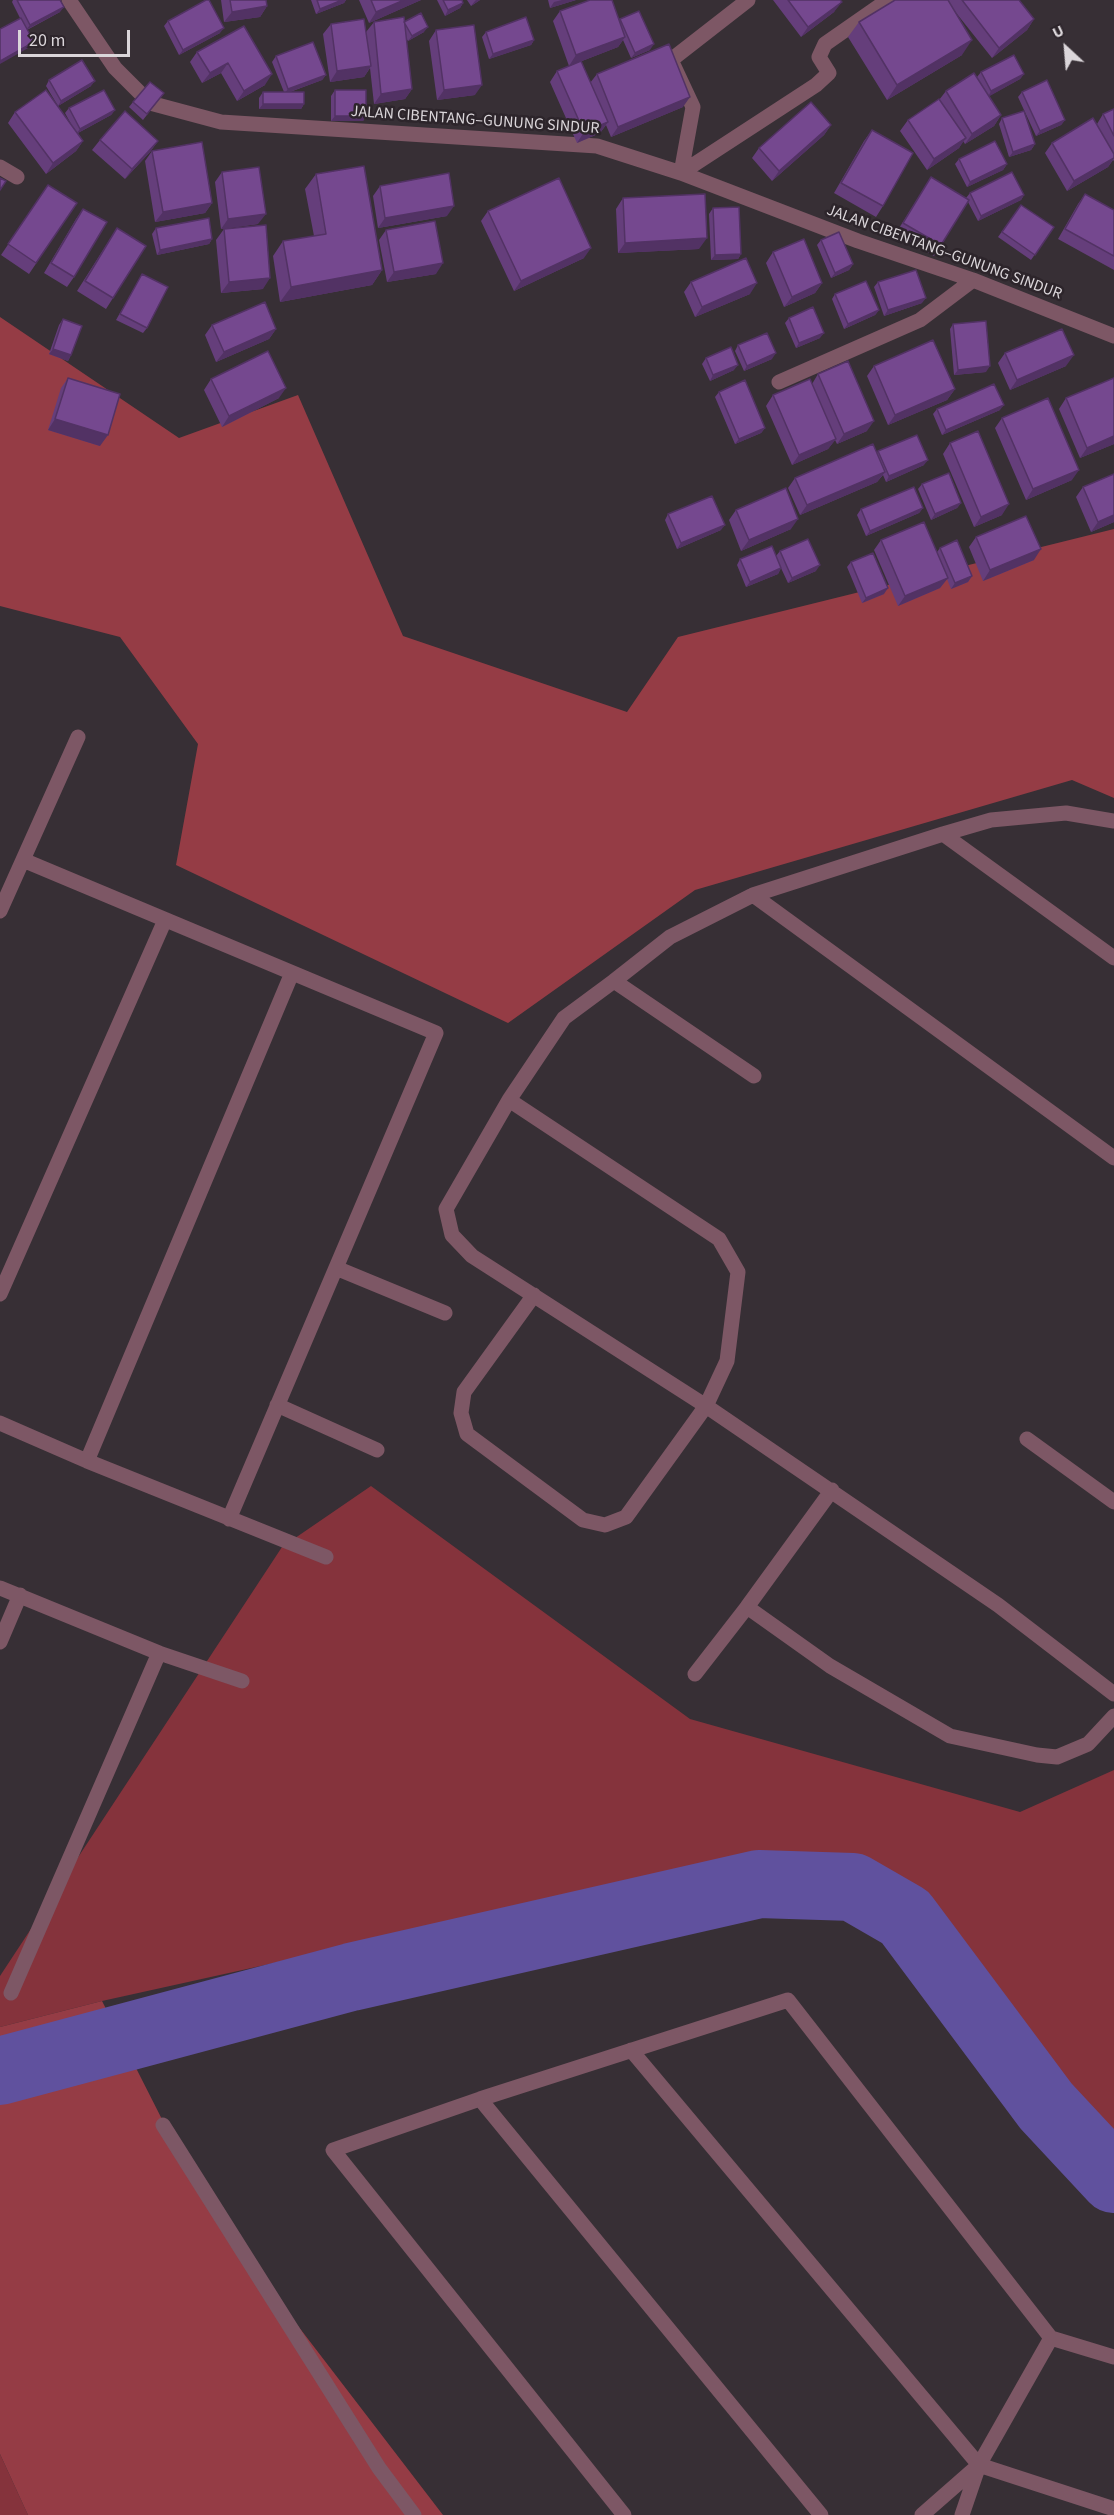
<!DOCTYPE html>
<meta charset="utf-8">
<style>
body{margin:0}
#map{position:relative;width:1114px;height:2515px;overflow:hidden;background:#372f35;font-family:"Source Sans 3",sans-serif}
canvas{display:block}
.north{position:absolute;left:1036px;top:18px;width:60px;height:60px;-webkit-text-stroke:4px #2d252b;paint-order:stroke;rotate:334deg;font-size:16px;font-weight:700;line-height:24px;text-align:center;color:#dbd6da}
.north::after{content:'';display:block;margin:auto;width:21px;height:27px;background:#dbd6da;clip-path:polygon(50% 0,100% 100%,50% 72%,0 100%)}
.scale{position:absolute;left:18px;top:30px;width:112px;height:27px;box-sizing:border-box;border:3px solid #dbd6da;border-top:0;padding-left:8px;font-size:18px;line-height:21px;white-space:nowrap;color:#dbd6da;-webkit-text-stroke:4px #2d252b;paint-order:stroke}
</style>
<div id="map">
<canvas width="1114" height="2515"></canvas>
<div class="north">U</div>
<div class="scale">20 m</div>
</div>
<script>
const c = document.querySelector('canvas').getContext('2d');
c.lineJoin = 'round';
function fillPath(path, color) { c.fillStyle = color; c.fill(path, 'evenodd'); }
const poly = rows => new Path2D(rows.map(r => 'M' + r).join(''));
function strokePath(path, color, width, dash) { c.strokeStyle = color; c.lineWidth = width; c.lineCap = dash ? 'butt' : 'round'; c.setLineDash(dash || []); c.stroke(path); }
function drawText(font, color, halo, rows, align = 'center') {
  c.font = font + ' "Source Sans 3",sans-serif'; c.lineWidth = 5; c.setLineDash([]); c.textBaseline = 'middle'; c.strokeStyle = halo; c.fillStyle = color; for (const [text, x, y, turn = 0] of rows) {
    c.save(); c.translate(x, y); c.rotate((+turn || 0) * Math.PI / 180); c.textAlign = isNaN(turn) ? turn : align; if (halo) c.strokeText(text, 0, 0); c.fillText(text, 0, 0); c.restore();
  }
}
fillPath(poly([
 [371,1486,690,1719,1020,1812,1114,1770,1114,2145,929,1899,777,1852,102,2001,0,2027,0,1976,282,1547],
 [0,2454,28,2515,0,2515]
]), '#85333c');
fillPath(poly([
 [0,317,179,438,298,395,403,636,627,712,678,637,1114,529,1114,798,1072,780,695,890,508,1023,176,865,198,744,120,637,0,606],
 [102,2001,206,2206,443,2515,28,2515,0,2454,0,2027]
]), '#953c45');
strokePath(poly([
 [0,2071,351,1977,759,1884,853,1887,905,1917,1046,2106,1114,2179]
]), '#60519e', 68);
strokePath(poly([
 [69,0,115,68,150,103,221,122,597,146,681,173,858,241,973,280,1114,336],
 [748,0,671,60,693,107,681,173,816,85,829,73,819,57,825,44,888,0],
 [0,167,17,177],
 [779,382,920,320,973,280],
 [943,834,1114,958],
 [23,860,436,1033,229,1519],
 [753,895,1114,1158],
 [0,911,78,737],
 [614,981,670,937,753,895,943,834,991,820,1066,813,1114,821],
 [754,1076,614,981,564,1018,509,1100,446,1209,452,1235,472,1256,706,1406,998,1605,1114,1694],
 [509,1100,719,1239,738,1272,727,1361,706,1406,626,1517,605,1525,583,1520,467,1434,461,1413,464,1392,534,1295],
 [336,1268,445,1313],
 [0,1294,165,920],
 [277,1405,377,1450],
 [0,1423,87,1461,326,1557],
 [1027,1439,1114,1502],
 [87,1461,292,973],
 [0,1588,159,1653,242,1681],
 [747,1607,830,1666,950,1736,1037,1755,1057,1757,1088,1744,1114,1716],
 [0,1642,20,1595],
 [695,1674,747,1607,832,1490],
 [11,1993,159,1653],
 [631,2050,979,2465,1114,2509],
 [480,2099,821,2515],
 [163,2125,379,2468,414,2515],
 [624,2515,333,2150,480,2099,788,2000,1051,2338,1114,2357],
 [922,2515,979,2465,1051,2338],
 [962,2515,979,2465]
]), '#7d5765', 15);
fillPath(poly([
 [13,0,60,0,60,12,27,30,30,47,20,18,12,2],
 [221,0,266,0,267,6,260,17,224,22],
 [311,0,346,0,344,3,316,14],
 [359,0,421,0,369,23],
 [437,0,462,0,463,3,460,8,445,16],
 [467,0,480,0,471,6],
 [548,0,576,0,550,8],
 [773,0,840,0,834,12,801,37],
 [895,0,1019,0,1034,19,1027,30,992,58,953,9,962,55,887,100,848,37,859,22],
 [560,11,619,21,620,19,650,50,631,58,623,40,618,47,569,66,553,21],
 [168,21,220,33,179,55,164,26],
 [374,22,405,22,424,32,408,41,406,38,412,89,405,99,374,104,370,68,364,77,330,82,323,34,331,24,366,32],
 [244,26,265,85,237,101,221,73,202,83,190,62,197,52],
 [436,30,475,95,437,100,429,41],
 [486,32,534,40,531,45,489,59,482,37],
 [276,56,326,75,322,80,290,92,304,104,301,109,259,109,259,98,263,92,284,92,272,62],
 [557,71,590,83,597,74,683,107,611,137,606,125,600,133,577,143,550,82],
 [981,72,1024,74,1020,79,989,96,1001,115,994,126,965,144,963,141,959,148,927,170,900,131,908,120,939,100,946,91,977,77],
 [49,80,91,86,58,106,46,86],
 [335,90,366,116,363,121,331,121,331,96],
 [1022,92,1065,120,1061,125,1036,136,1018,97],
 [164,93,143,120,129,107,133,102],
 [69,108,115,110,111,115,78,133,83,141,76,151,46,174,8,123,15,112,71,124,65,113],
 [1114,109,1114,161,1113,160,1108,167,1067,191,1045,153,1052,143,1097,124,1103,114],
 [1002,118,1035,144,1031,150,1009,157,999,124],
 [831,125,824,135,772,181,752,158,759,148],
 [872,130,883,206,876,217,834,193,864,141],
 [100,140,158,141,150,152,125,179,92,150],
 [152,151,212,203,205,213,155,222,145,161],
 [959,159,1007,164,1003,170,967,187,955,164],
 [222,172,258,224,221,229,215,182],
 [316,174,382,270,372,285,280,302,273,256,283,241,314,236,305,189],
 [931,177,966,198,970,193,1024,195,1021,200,978,221,968,202,934,256,896,233],
 [48,185,77,203,29,274,1,255],
 [380,186,447,216,378,228,373,196],
 [1085,194,1114,210,1114,270,1058,239,1078,204],
 [623,198,699,249,618,253,616,209],
 [1021,205,1054,227,1031,260,998,237],
 [713,208,741,254,738,259,711,260,709,214],
 [83,209,74,277,67,287,44,273,76,219],
 [488,211,584,258,514,291,481,221],
 [117,228,113,298,106,309,77,291],
 [156,228,212,239,209,244,157,255,152,234],
 [224,229,263,289,221,293,216,240],
 [386,230,436,274,387,282,379,240],
 [821,240,853,264,849,270,831,278,817,245],
 [773,252,822,283,815,293,784,307,766,263],
 [142,274,147,328,143,333,116,320],
 [691,282,750,294,695,317,684,292],
 [878,282,922,303,884,316,874,287],
 [835,294,879,310,875,315,844,329,832,299],
 [789,318,820,338,796,348,785,323],
 [63,319,71,355,68,361,49,354,59,325],
 [953,324,986,372,954,375,950,329],
 [212,325,276,329,269,339,216,362,205,335],
 [738,345,772,359,744,371,735,351],
 [1005,353,1066,366,1010,390,998,363],
 [706,358,734,370,710,381,702,364],
 [874,366,955,389,947,400,888,425,867,376],
 [818,374,867,431,837,444,835,440,828,449,792,465,766,406,773,395,812,384],
 [68,378,100,446,48,430,61,388],
 [1114,378,1114,444,1080,458,1059,409,1066,398],
 [211,379,279,398,222,427,204,390],
 [719,392,765,428,761,433,735,444,715,397],
 [937,409,1000,410,942,435,933,414],
 [1002,418,1072,480,1026,500,995,428],
 [950,443,1002,515,974,527,943,454],
 [878,451,924,465,886,482,883,475,877,482,800,515,788,488,795,478,877,453],
 [922,484,961,503,957,508,931,520,918,489],
 [1083,487,1114,522,1091,532,1076,497],
 [923,508,919,513,866,536,857,515,861,509],
 [736,510,791,529,741,551,729,520],
 [668,514,721,530,677,549,665,520],
 [976,537,1034,560,983,581,969,547],
 [881,540,937,552,940,548,972,576,968,582,951,589,947,579,940,588,898,606,874,550],
 [780,551,816,571,788,583,781,568,778,574,746,587,737,565,740,559,776,556],
 [851,562,884,594,862,603,847,567]
]), '#653e7b');
fillPath(poly([
 [342,0,346,0,344,3,316,14,320,9],
 [404,0,421,0,369,23,376,12],
 [476,0,480,0,471,6,475,1],
 [562,0,576,0,550,8,554,2],
 [842,2,834,12,801,37,808,27],
 [463,3,460,8,445,16,448,10],
 [267,6,260,17,224,22,232,12],
 [64,7,60,12,26,30,30,25],
 [1034,19,1027,30,992,58,999,48],
 [428,27,424,32,408,41,412,36],
 [224,28,220,33,179,55,183,50],
 [625,37,618,47,569,66,576,55],
 [534,40,531,45,489,59,493,54],
 [972,40,962,55,887,100,897,85],
 [34,42,30,47,0,64,0,61],
 [654,44,650,50,631,58,635,53],
 [228,63,221,73,202,83,210,73],
 [371,66,364,77,330,82,337,71],
 [272,74,265,85,237,101,244,91],
 [1024,74,1020,79,988,97,991,91],
 [326,75,322,80,284,94,288,89],
 [95,81,91,86,58,106,61,101],
 [482,85,475,95,437,100,444,90],
 [412,89,405,99,374,104,381,94],
 [690,97,683,107,611,137,618,127],
 [263,104,304,104,301,109,259,109],
 [115,110,111,115,76,134,80,129],
 [1001,115,994,126,965,144,972,134],
 [335,116,366,116,363,121,331,121],
 [1065,120,1061,125,1036,136,1040,131],
 [608,122,600,133,577,143,584,132],
 [831,125,824,135,772,181,779,171],
 [966,138,959,148,927,170,934,159],
 [83,141,76,151,46,174,53,163],
 [158,141,150,152,125,179,132,169],
 [1035,144,1031,150,1009,157,1013,152],
 [1114,158,1108,167,1067,191,1074,181],
 [1007,164,1003,170,967,187,970,182],
 [1024,195,1021,200,978,221,981,216],
 [212,203,205,213,155,222,163,212],
 [454,206,447,216,378,228,385,218],
 [266,214,258,224,221,229,228,219],
 [707,238,699,249,618,253,625,243],
 [212,239,209,244,157,255,160,250],
 [591,248,584,258,514,291,521,281],
 [741,254,738,259,711,260,715,255],
 [443,263,436,274,387,282,394,272],
 [853,264,849,270,831,278,835,273],
 [382,270,372,285,280,302,291,287],
 [270,278,263,289,221,293,229,282],
 [757,283,750,294,695,317,702,307],
 [822,283,815,293,784,307,792,297],
 [926,298,922,303,884,316,888,310],
 [879,310,875,315,844,329,848,324],
 [276,329,269,339,216,362,224,352],
 [824,333,820,338,796,348,799,343],
 [53,349,71,355,68,361,49,354],
 [776,353,772,359,744,371,747,366],
 [1074,355,1066,366,1010,390,1017,380],
 [738,365,734,370,710,381,713,375],
 [990,366,986,372,954,375,958,370],
 [286,388,279,398,222,427,229,416],
 [955,389,947,400,888,425,895,415],
 [1004,405,1000,410,942,435,946,430],
 [55,419,108,435,100,446,48,430],
 [874,421,867,431,837,444,844,434],
 [765,428,761,433,735,444,739,439],
 [1114,436,1114,444,1080,458,1087,448],
 [836,439,828,449,792,465,799,455],
 [928,460,924,465,886,482,889,476],
 [1079,470,1072,480,1026,500,1033,489],
 [885,472,877,482,800,515,807,505],
 [961,503,957,508,931,520,935,514],
 [1009,504,1002,515,974,527,981,517],
 [923,508,919,513,866,536,870,531],
 [1114,515,1114,522,1091,532,1098,522],
 [798,519,791,529,741,551,749,540],
 [725,525,721,530,677,549,681,543],
 [1041,549,1034,560,983,581,990,570],
 [820,565,816,571,788,583,792,578],
 [781,568,778,574,746,587,750,582],
 [972,576,968,582,951,589,955,583],
 [948,578,940,588,898,606,905,596],
 [888,588,884,594,862,603,866,598]
]), '#523264');
const building = poly([
 [17,0,60,0,64,7,30,25,17,0],
 [206,0,209,0,224,28,183,50,168,21,206,0],
 [230,0,266,0,267,6,232,12,230,0],
 [317,0,342,0,320,9,317,0],
 [371,0,404,0,376,12,371,0],
 [443,0,462,0,463,3,448,10,443,0],
 [590,0,612,0,625,37,576,55,560,11,590,0],
 [788,0,840,0,842,2,808,27,788,0],
 [895,0,948,0,972,40,897,85,859,22,895,0],
 [962,0,1019,0,1034,19,999,48,962,0],
 [639,11,654,44,635,53,620,19,639,11],
 [421,13,428,27,412,36,404,22,421,13],
 [404,17,412,89,381,94,374,22,404,17],
 [526,17,534,40,493,54,486,32,526,17],
 [21,18,34,42,0,61,0,29,21,18],
 [364,19,371,66,337,71,331,24,364,19],
 [474,25,482,85,444,90,436,30,474,25],
 [244,26,272,74,244,91,228,63,210,73,197,52,244,26],
 [313,42,326,75,288,89,276,56,313,42],
 [669,44,690,97,618,127,597,74,669,44],
 [1014,55,1024,74,991,91,981,72,1014,55],
 [82,60,95,81,61,101,49,80,82,60],
 [581,61,608,122,584,132,557,71,581,61],
 [974,73,1001,115,972,134,946,91,974,73],
 [1047,80,1065,120,1040,131,1022,92,1047,80],
 [150,82,164,93,147,114,133,102,150,82],
 [46,90,83,141,53,163,15,112,46,90],
 [104,90,115,110,80,129,69,108,104,90],
 [335,90,366,90,366,116,335,116,335,90],
 [263,92,304,92,304,104,263,104,263,92],
 [939,99,966,138,934,159,908,120,939,99],
 [811,102,831,125,779,171,759,148,811,102],
 [1114,109,1114,136,1103,114,1114,109],
 [125,111,158,141,132,169,100,140,125,111],
 [1024,111,1035,144,1013,152,1002,118,1024,111],
 [1093,118,1114,154,1114,158,1074,181,1052,143,1093,118],
 [872,130,913,153,883,206,841,183,872,130],
 [995,141,1007,164,970,182,959,159,995,141],
 [202,142,212,203,163,212,152,151,202,142],
 [364,166,382,270,291,287,283,241,326,234,316,174,364,166],
 [259,167,266,214,228,219,222,172,259,167],
 [1012,172,1024,195,981,216,970,193,1012,172],
 [449,173,454,206,385,218,380,186,449,173],
 [931,177,969,200,941,245,903,223,931,177],
 [0,178,6,181,0,190,0,178],
 [559,178,591,248,521,281,488,211,559,178],
 [48,185,77,203,36,263,8,244,48,185],
 [705,194,707,238,625,243,623,198,705,194],
 [1085,194,1114,210,1114,256,1065,229,1085,194],
 [1021,205,1054,227,1035,255,1002,232,1021,205],
 [739,207,741,254,715,255,713,208,739,207],
 [83,209,107,222,74,277,51,263,83,209],
 [209,218,212,239,160,250,156,228,209,218],
 [435,221,443,263,394,272,386,230,435,221],
 [266,225,270,278,229,282,224,229,266,225],
 [117,228,146,246,113,298,85,281,117,228],
 [839,232,853,264,835,273,821,240,839,232],
 [804,239,822,283,792,297,773,252,804,239],
 [746,258,757,283,702,307,691,282,746,258],
 [916,270,926,298,888,310,878,282,916,270],
 [142,274,168,287,147,328,120,314,142,274],
 [866,281,879,310,848,324,835,294,866,281],
 [265,302,276,329,224,352,212,325,265,302],
 [813,307,824,333,799,343,789,318,813,307],
 [63,319,82,326,71,355,53,349,63,319],
 [986,321,990,366,958,370,953,324,986,321],
 [1062,329,1074,355,1017,380,1005,353,1062,329],
 [767,333,776,353,747,366,738,345,767,333],
 [933,340,955,389,895,415,874,366,933,340],
 [731,347,738,365,713,375,706,358,731,347],
 [268,351,286,388,229,416,211,379,268,351],
 [848,361,874,421,844,434,818,374,848,361],
 [68,378,120,394,108,435,55,419,68,378],
 [1114,378,1114,436,1087,448,1066,398,1114,378],
 [810,379,836,439,799,455,773,395,810,379],
 [745,380,765,428,739,439,719,392,745,380],
 [994,384,1004,405,946,430,937,409,994,384],
 [1048,398,1079,470,1033,489,1002,418,1048,398],
 [978,431,1009,504,981,517,950,443,978,431],
 [917,435,928,460,889,476,878,451,917,435],
 [873,444,885,472,807,505,795,478,873,444],
 [949,473,961,503,935,514,922,484,949,473],
 [1114,474,1114,515,1098,522,1083,487,1114,474],
 [914,487,923,508,870,531,861,509,914,487],
 [786,488,798,519,749,540,736,510,786,488],
 [712,496,725,525,681,543,668,514,712,496],
 [1026,516,1041,549,990,570,976,537,1026,516],
 [924,522,948,578,905,596,881,540,924,522],
 [808,539,820,565,792,578,780,551,808,539],
 [957,540,972,576,955,583,940,548,957,540],
 [772,546,781,568,750,582,740,559,772,546],
 [873,553,888,588,866,598,851,562,873,553]
]);
fillPath(building, '#75488f');
strokePath(building, '#523264', 1.5);
drawText('16px', '#dbd6da', '#2d252b', [
 ["JALAN CIBENTANG–GUNUNG SINDUR",475,121,4],
 ["JALAN CIBENTANG–GUNUNG SINDUR",944,253,20]
]);
</script>
